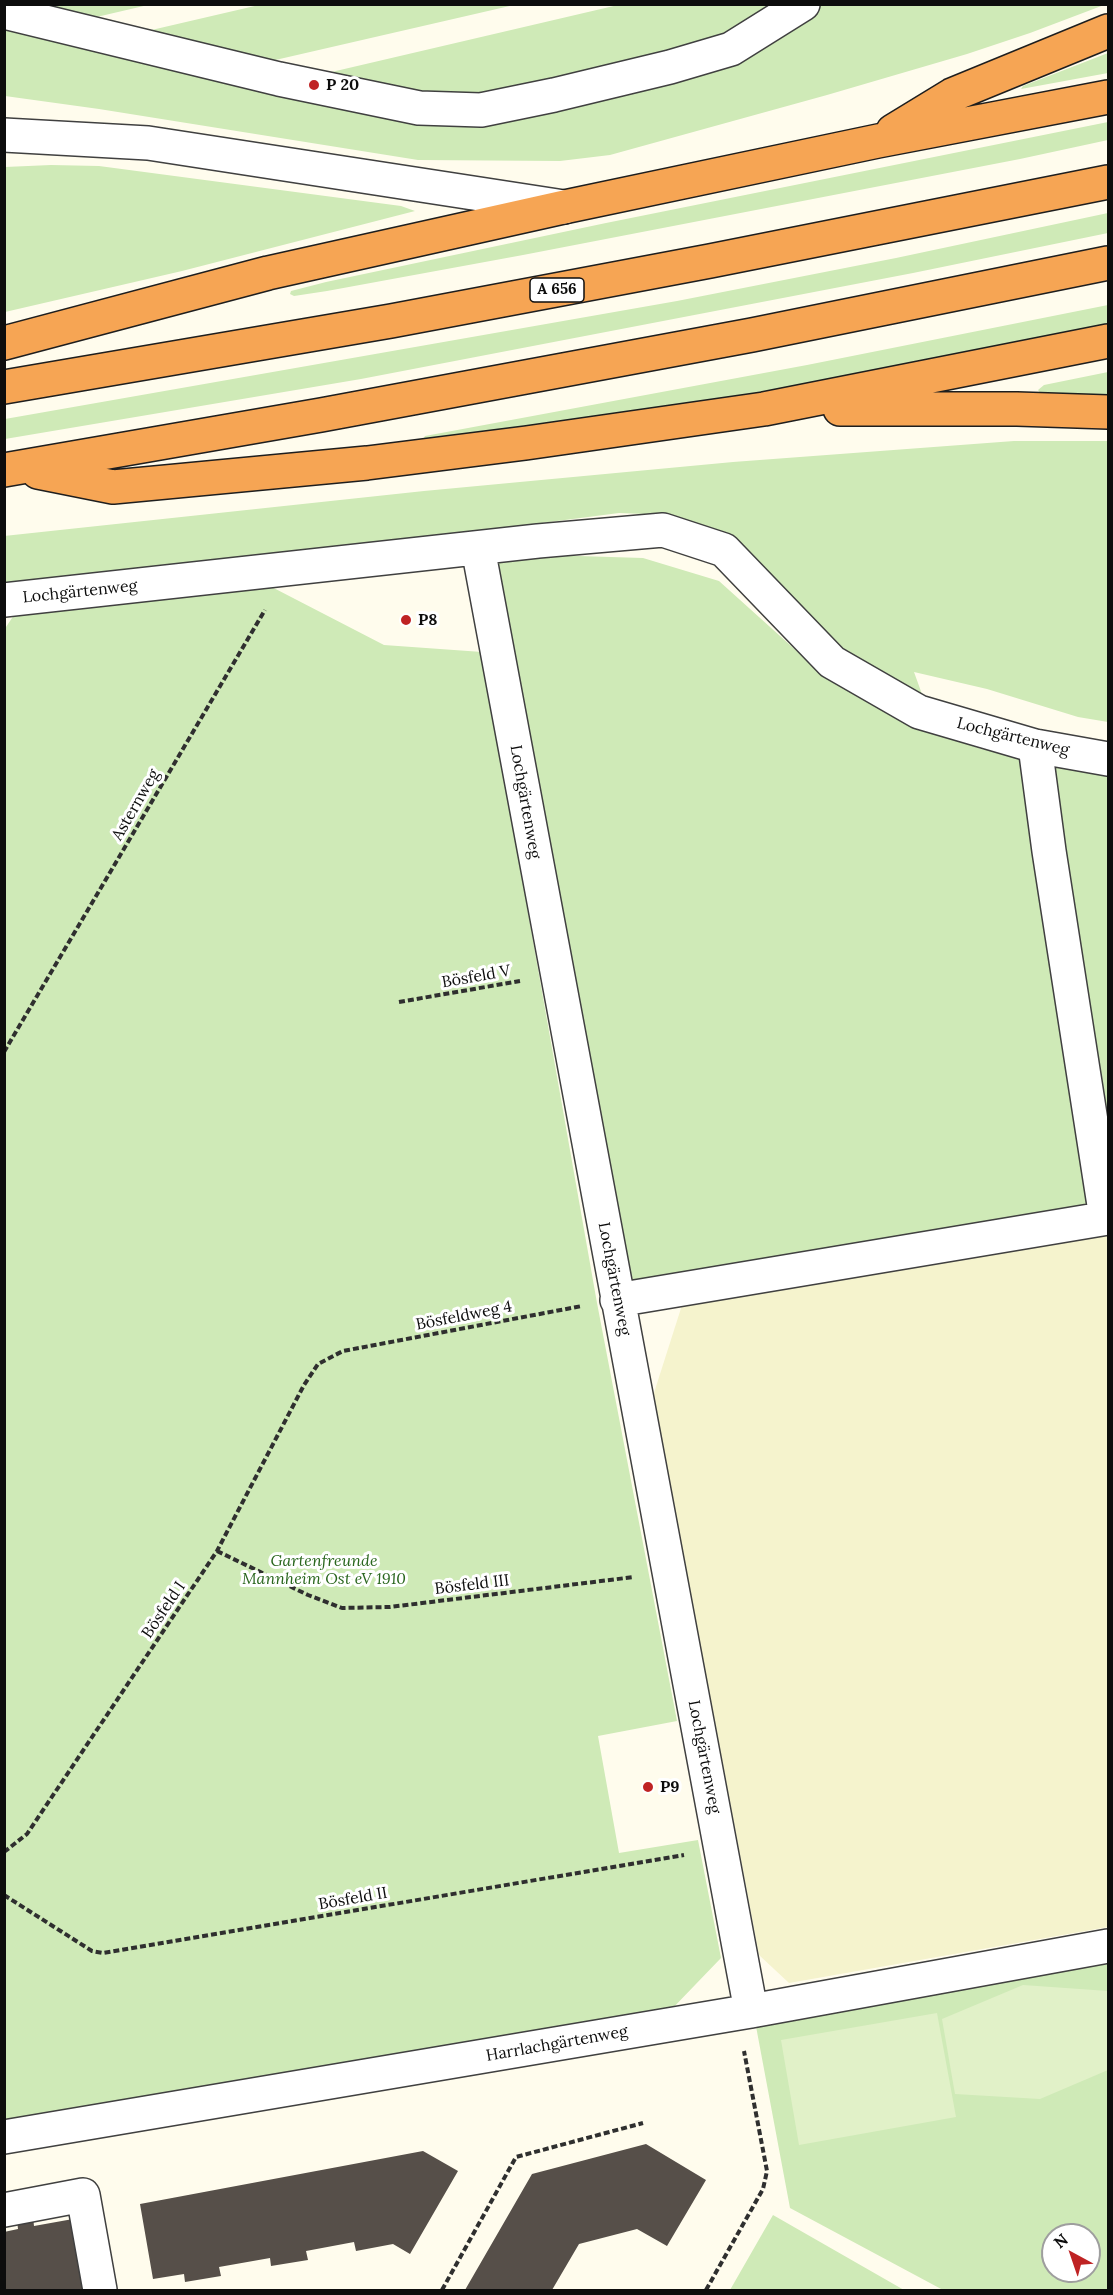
<!DOCTYPE html>
<meta charset="utf-8">
<style>
body{margin:0}
#map{position:relative;width:1113px;height:2295px;overflow:hidden;background:#fffced;font-family:Lora,serif}
canvas{display:block}
.frame{position:absolute;inset:0;border:6px solid #0d0d0d;pointer-events:none}
.north{position:absolute;left:1041px;top:2223px;width:60px;height:60px;box-sizing:border-box;background:#fff;border:2px solid #9e9e9e;border-radius:50%;rotate:320deg;font-size:16px;font-weight:700;line-height:24px;text-align:center;color:#0d0d0d}
.north::after{content:'';display:block;margin:auto;width:21px;height:27px;background:#bf2324;clip-path:polygon(50% 0,100% 100%,50% 72%,0 100%)}
</style>
<div id="map">
<canvas width="1113" height="2295"></canvas>
<div class="frame"></div>
<div class="north">N</div>
</div>
<script>
const c = document.querySelector('canvas').getContext('2d');
c.lineJoin = 'round';
function fillPath(path, color) { c.fillStyle = color; c.fill(path, 'evenodd'); }
const poly = rows => new Path2D(rows.map(r => 'M' + r).join(''));
function strokePath(path, color, width, dash) { c.strokeStyle = color; c.lineWidth = width; c.lineCap = dash ? 'butt' : 'round'; c.setLineDash(dash || []); c.stroke(path); }
function drawText(font, color, halo, rows, align = 'center') {
  c.font = font + ' Lora,serif'; c.lineWidth = 6; c.setLineDash([]); c.textBaseline = 'middle'; c.strokeStyle = halo; c.fillStyle = color; for (const [text, x, y, turn = 0] of rows) {
    c.save(); c.translate(x, y); c.rotate((+turn || 0) * Math.PI / 180); c.textAlign = isNaN(turn) ? turn : align; if (halo) c.strokeText(text, 0, 0); c.fillText(text, 0, 0); c.restore();
  }
}
fillPath(poly([
 [1108,1233,1108,1927,789,1983,759,1955,653,1396,683,1302]
]), '#f5f3cd');
fillPath(poly([
 [25,5,148,5,88,19],
 [259,5,514,5,271,61,143,32],
 [618,5,778,5,750,22,693,47,501,95,419,91,323,74],
 [817,5,1104,5,1030,33,967,54,827,95,610,155,560,161,418,160,99,109,5,96,5,29,476,121],
 [1108,53,1108,73,1021,89,1023,86],
 [1108,122,1108,140,1020,159,523,255,327,291,294,296,290,294,291,291,326,282,606,223],
 [51,165,99,166,401,206,415,211,182,271,5,312,5,167],
 [1108,213,1108,233,913,273,361,379,5,439,5,419,677,301,896,258],
 [1108,305,1108,327,848,379,708,402,422,441,425,436,807,365],
 [1108,372,1108,394,1041,394,1038,390,1044,385],
 [1014,441,1108,441,1108,722,1078,717,987,689,914,672,923,697,865,664,817,630,724,535,670,515,619,513,333,550,5,586,4,536,424,491,733,462],
 [546,555,643,558,719,581,820,672,903,721,981,749,1108,768,1108,1207,621,1285,498,562],
 [264,583,384,645,482,652,597,1303,677,1721,598,1736,619,1853,698,1840,721,1958,669,2012,5,2128,4,630,16,612],
 [1108,1964,1108,2290,943,2290,790,2208,755,2021],
 [1053,2235,1089,2235,1089,2271,1053,2271],
 [773,2215,904,2290,730,2290]
]), '#cfeab7');
fillPath(poly([
 [1023,1985,1108,1991,1108,2070,1040,2099,955,2094,942,2019],
 [937,2013,956,2117,799,2145,781,2040]
]), '#e1f1c8');
fillPath(poly([
 [646,2144,706,2180,667,2246,637,2229,579,2244,552,2290,465,2290,532,2174],
 [423,2151,458,2171,410,2254,393,2244,356,2251,354,2242,306,2251,308,2260,271,2266,270,2258,219,2267,221,2276,185,2282,184,2274,153,2279,140,2204],
 [33,2217,34,2226,73,2219,86,2290,4,2290,4,2232,18,2229,17,2220]
]), '#564f49');
const minor = poly([
 [4,12,279,79,419,108,481,110,554,95,670,67,731,49,803,4],
 [4,135,148,143,564,207],
 [478,548,751,2011],
 [4,600,538,541,663,530,724,550,832,662,919,712,1035,746,1108,759],
 [1035,746,1049,851,1106,1218],
 [617,1300,1108,1218],
 [4,2137,751,2011,1108,1946],
 [4,2210,83,2195,100,2290]
]);
const highway = poly([
 [893,131,952,95,1108,31],
 [4,343,268,273,564,207,878,141,1108,97],
 [4,387,391,321,710,261,1108,182],
 [840,409,1017,409,1108,412],
 [4,470,321,415,752,335,1108,263],
 [38,472,113,487,367,463,526,443,764,409,1108,341]
]);
strokePath(minor, '#404040', 36);
strokePath(highway, '#1e1e1e', 36);
strokePath(poly([
 [399,1002,520,981],
 [4,1052,265,610],
 [217,1551,308,1595,342,1608,390,1607,634,1577],
 [4,1852,27,1834,217,1551,304,1385,318,1364,343,1351,582,1306],
 [4,1895,92,1951,103,1953,684,1855],
 [442,2290,516,2157,643,2123],
 [706,2290,763,2189,767,2171,744,2051]
]), '#2f2f2f', 4, [6, 3]);
strokePath(minor, '#fff', 33);
strokePath(highway, '#f6a554', 33);
for (const [x, y, r, color] of [
 [314,85,6,"#bf2324"],
 [406,620,6,"#bf2324"],
 [648,1787,6,"#bf2324"]
]) { const dot = new Path2D(); dot.arc(x, y, r, 0, 2 * Math.PI); c.fillStyle = color; c.fill(dot); strokePath(dot, '#fff', 2); }
for (const [x, y, w] of [
 [557,290,54]
]) { const box = new Path2D(); box.roundRect(x - w / 2, y - 12, w, 24, 4.5); c.fillStyle = '#fff'; c.fill(box); strokePath(box, '#0d0d0d', 1.5); }
drawText('bold 15px', '#0d0d0d', null, [
 ["A 656",557,290]
]);
drawText('bold 16px', '#0d0d0d', '#fff', [
 ["P 20",326,85],
 ["P8",418,620],
 ["P9",660,1787]
], 'left');
drawText('16px', '#0d0d0d', '#fff', [
 ["Lochgärtenweg",80,592,-6],
 ["Lochgärtenweg",1013,737,14],
 ["Lochgärtenweg",525,802,80],
 ["Asternweg",136,805,-60],
 ["Bösfeld V",476,977,-10],
 ["Lochgärtenweg",614,1279,79],
 ["Bösfeldweg 4",464,1316,-11],
 ["Bösfeld III",472,1585,-7],
 ["Bösfeld I",164,1610,-56],
 ["Lochgärtenweg",704,1757,79],
 ["Bösfeld II",353,1899,-10],
 ["Harrlachgärtenweg",557,2044,-10]
]);
drawText('italic 16px', '#29661d', '#fff', [
 ["Gartenfreunde",324,1561],
 ["Mannheim Ost eV 1910",324,1579]
]);
</script>
